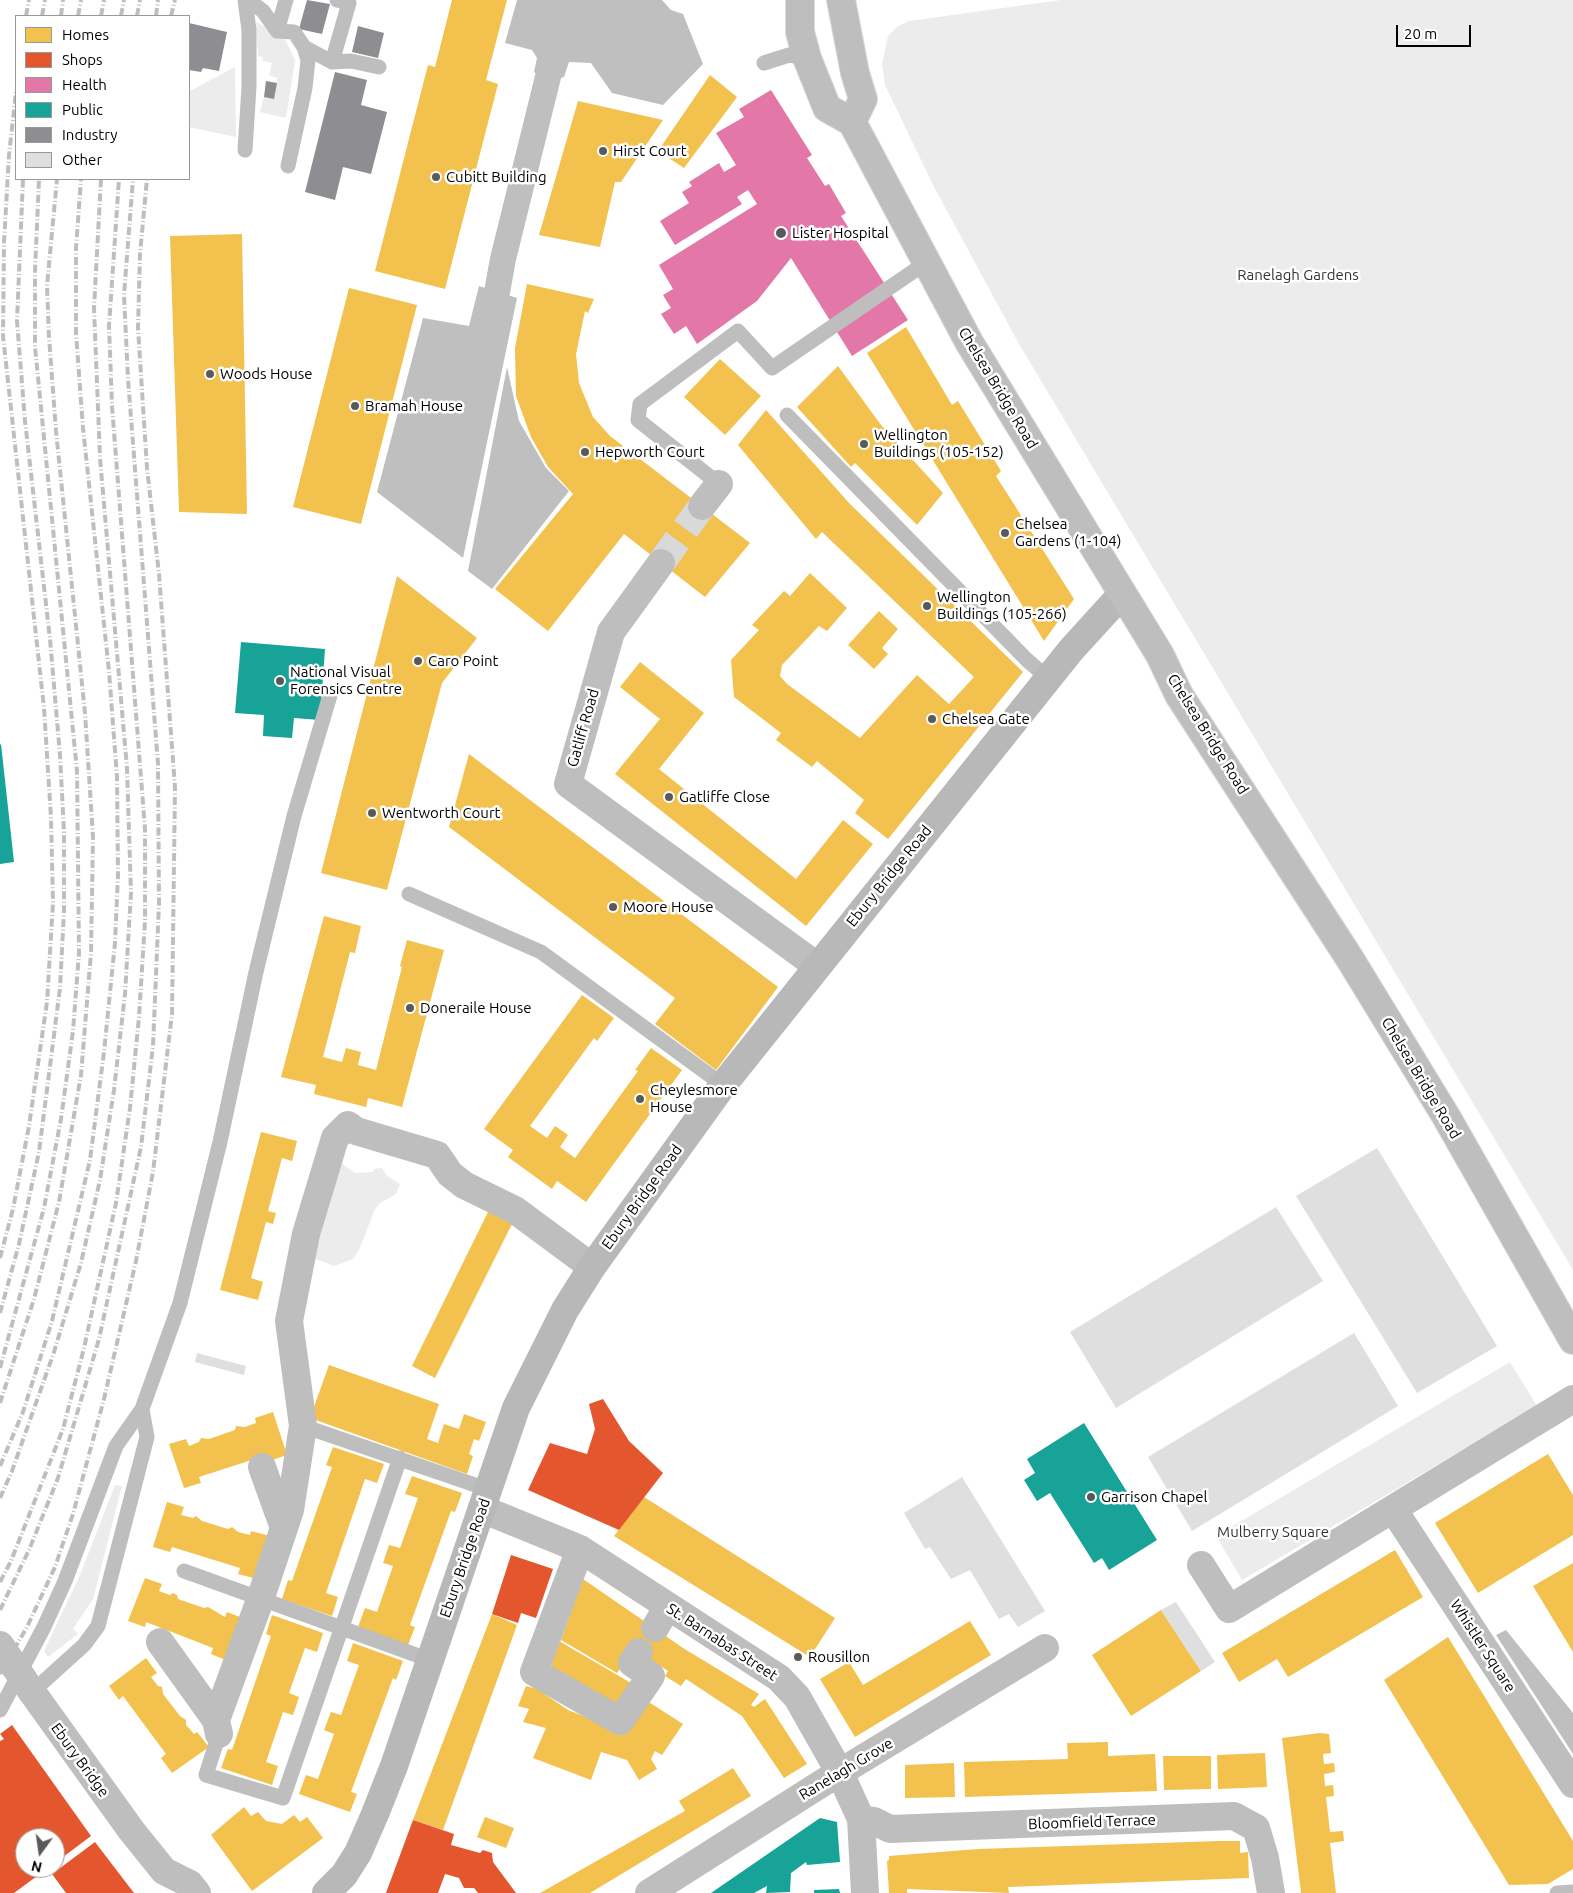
<!DOCTYPE html>
<style>
body{margin:0}
#map{position:relative;width:1573px;height:1893px;overflow:hidden;background:#fff;font-family:Ubuntu,sans-serif}
canvas{display:block}
.legend{position:absolute;left:15px;top:15px;width:175px;height:165px;box-sizing:border-box;background:#fff;border:1px solid #999;margin:0;padding:6px 9px;list-style:none;font-size:15px;color:#000}
.legend li{display:flex;align-items:center;gap:10px;height:25px}
.legend b{width:25px;border:1px solid #999}
.north{position:absolute;left:15px;top:1828px;width:50px;height:50px;box-sizing:border-box;background:#fff;border:1px solid #999;border-radius:50%;rotate:194deg;font-size:14px;font-weight:700;line-height:20px;text-align:center;color:#000}
.north::after{content:'';display:block;margin:auto;width:18px;height:22px;background:#595959;clip-path:polygon(50% 0,100% 100%,50% 72%,0 100%)}
.scale{position:absolute;left:1396px;top:25px;width:75px;height:22px;box-sizing:border-box;border:2px solid #000;border-top:0;padding-left:6px;font-size:15px;line-height:18px;white-space:nowrap;color:#000;-webkit-text-stroke:4px #fff;paint-order:stroke}
</style>
<div id="map">
<canvas width="1573" height="1893"></canvas>
<ul class="legend">
<li><b style="height:14px;background:#f2c14e"></b>Homes</li>
<li><b style="height:14px;background:#e4572e"></b>Shops</li>
<li><b style="height:14px;background:#e377a8"></b>Health</li>
<li><b style="height:14px;background:#17a398"></b>Public</li>
<li><b style="height:14px;background:#8d8d92"></b>Industry</li>
<li><b style="height:14px;background:#dfdfdf"></b>Other</li>
</ul>
<div class="north">N</div>
<div class="scale">20 m</div>
</div>
<script>
const c = document.querySelector('canvas').getContext('2d');
c.lineJoin = 'round';
function fillPath(path, color) { c.fillStyle = color; c.fill(path, 'evenodd'); }
const poly = rows => new Path2D(rows.map(r => 'M' + r).join(''));
function strokePath(path, color, width, dash) { c.strokeStyle = color; c.lineWidth = width; c.lineCap = dash ? 'butt' : 'round'; c.setLineDash(dash || []); c.stroke(path); }
function drawText(font, color, halo, rows, align = 'center') {
  c.font = font + ' Ubuntu,sans-serif'; c.lineWidth = 5; c.setLineDash([]); c.textBaseline = 'middle'; c.strokeStyle = halo; c.fillStyle = color; for (const [text, x, y, turn = 0] of rows) {
    c.save(); c.translate(x, y); c.rotate((+turn || 0) * Math.PI / 180); c.textAlign = isNaN(turn) ? turn : align; if (halo) c.strokeText(text, 0, 0); c.fillText(text, 0, 0); c.restore();
  }
}
fillPath(poly([
 [1061,0,1573,0,1573,1270,1019,344,933,185,885,85,882,64,888,36,897,27,909,21],
 [256,22,284,37,295,60,286,118,260,112,264,97,274,98,277,78,269,75,272,63,263,61,263,57,258,56],
 [235,67,236,137,189,127,189,90,192,90],
 [338,1161,355,1173,373,1172,374,1169,382,1168,387,1176,400,1184,396,1194,380,1203,374,1211,360,1248,353,1259,334,1266,308,1256],
 [1510,1362,1537,1406,1242,1580,1216,1536],
 [115,1485,122,1486,93,1599,73,1629,78,1634,48,1657,44,1651,80,1575]
]), '#ececec');
fillPath(poly([
 [517,0,662,0,671,10,683,14,703,64,663,105,612,93,591,63,569,62,564,77,547,82,534,72,537,58,532,50,505,43],
 [479,286,517,298,463,558,377,492,423,318,469,326],
 [507,367,519,421,546,468,569,491,492,589,468,571],
 [1506,1630,1573,1713,1573,1754,1496,1635]
]), '#bfbfbf');
fillPath(poly([
 [452,0,507,0,486,80,498,84,445,289,375,271,428,65,435,67],
 [710,75,737,97,684,168,658,151],
 [578,101,663,120,621,182,615,182,600,247,539,235],
 [242,234,247,514,179,512,170,236],
 [527,284,594,299,588,313,585,311,576,354,579,383,593,417,610,436,750,543,705,597,624,534,548,631,495,589,573,494,548,467,531,437,516,396,515,348],
 [349,288,417,305,361,524,293,507],
 [906,327,952,405,958,401,1001,471,996,476,1074,599,1044,641,867,353],
 [720,359,761,396,725,435,684,397],
 [838,366,881,425,943,493,917,525,855,463,851,467,797,407],
 [766,410,850,504,1023,672,888,839,855,813,864,800,817,761,812,767,776,740,781,733,734,697,731,660,759,630,752,625,784,591,790,596,810,573,847,608,827,631,819,626,782,665,780,676,787,684,860,738,917,675,949,704,974,677,822,532,816,539,738,445],
 [397,576,477,638,442,683,387,890,321,873],
 [879,611,898,629,882,648,888,654,874,669,848,645],
 [640,662,704,713,659,769,796,879,843,820,873,844,806,926,615,774,660,719,620,687],
 [469,754,778,987,716,1070,655,1024,675,998,449,827],
 [324,916,361,926,355,953,350,952,323,1057,342,1062,346,1048,361,1052,358,1065,376,1070,402,967,400,966,407,940,444,950,402,1107,368,1098,366,1107,314,1094,316,1085,281,1077],
 [582,995,614,1018,597,1041,594,1038,530,1126,547,1138,555,1126,568,1135,560,1147,575,1158,638,1071,635,1070,651,1048,682,1070,586,1202,557,1181,552,1189,508,1157,513,1150,484,1129],
 [261,1132,297,1141,292,1161,282,1158,268,1211,276,1213,273,1224,266,1222,251,1278,263,1282,258,1300,220,1290],
 [491,1206,515,1218,435,1378,412,1366],
 [329,1365,439,1404,427,1439,438,1443,444,1424,459,1429,464,1414,486,1422,479,1441,474,1439,469,1454,473,1456,467,1474,310,1418],
 [273,1412,287,1455,269,1461,267,1455,199,1477,201,1483,184,1488,169,1444,186,1439,189,1446,199,1442,201,1438,209,1439,235,1430,236,1426,245,1427,256,1423,255,1418],
 [333,1447,384,1464,377,1483,365,1479,326,1593,338,1597,332,1616,282,1599,288,1580,292,1581,332,1467,326,1465],
 [1548,1454,1573,1495,1573,1535,1478,1593,1435,1523],
 [412,1476,462,1493,455,1512,451,1511,410,1625,415,1627,408,1645,358,1627,365,1608,377,1612,393,1566,383,1563,389,1545,400,1548,418,1498,405,1494],
 [644,1497,835,1618,810,1657,614,1536],
 [167,1502,184,1507,181,1515,193,1518,196,1516,202,1521,228,1529,232,1527,238,1532,250,1535,251,1531,270,1536,257,1579,238,1574,240,1568,172,1547,170,1552,153,1547],
 [1395,1550,1423,1597,1288,1677,1277,1659,1239,1682,1222,1653],
 [1573,1563,1573,1652,1533,1586],
 [145,1578,162,1584,159,1591,170,1595,173,1593,177,1595,178,1599,204,1608,208,1607,225,1617,227,1612,245,1619,228,1661,211,1654,213,1648,146,1622,145,1627,128,1621],
 [583,1579,683,1648,759,1694,751,1705,754,1707,765,1699,807,1764,784,1778,742,1716,686,1679,681,1686,665,1676,668,1671,635,1649,617,1673,561,1640],
 [1161,1610,1201,1671,1131,1716,1092,1655],
 [492,1614,517,1625,443,1830,413,1820],
 [272,1615,323,1633,317,1652,305,1648,289,1693,299,1697,293,1715,283,1712,266,1762,278,1766,272,1785,221,1768,228,1749,232,1750,271,1636,266,1634],
 [970,1621,991,1655,855,1737,820,1679,849,1662,863,1685],
 [1448,1637,1573,1841,1573,1869,1548,1884,1509,1885,1384,1680],
 [559,1641,631,1683,617,1708,550,1670],
 [353,1643,403,1661,396,1680,393,1678,351,1792,357,1794,350,1812,299,1794,306,1775,318,1779,334,1734,324,1730,331,1712,341,1715,359,1665,347,1661],
 [146,1658,157,1673,151,1677,158,1686,162,1687,163,1694,180,1716,186,1720,186,1725,194,1734,197,1732,209,1747,172,1773,161,1758,166,1754,123,1696,119,1700,109,1686],
 [526,1686,537,1689,568,1710,611,1727,644,1699,683,1724,662,1755,655,1751,651,1759,657,1769,639,1780,627,1760,601,1752,591,1780,533,1758,546,1728,523,1722,529,1709,518,1706],
 [1320,1733,1329,1734,1331,1753,1323,1754,1324,1764,1334,1763,1335,1772,1324,1774,1325,1786,1333,1785,1334,1796,1326,1797,1330,1832,1343,1831,1344,1841,1330,1843,1336,1893,1301,1893,1282,1738],
 [1108,1742,1108,1756,1155,1754,1157,1791,965,1797,964,1762,1068,1759,1067,1743],
 [1265,1753,1267,1787,1218,1789,1217,1755],
 [1163,1756,1211,1756,1211,1789,1164,1790],
 [954,1763,955,1797,905,1798,905,1765],
 [733,1768,751,1796,590,1893,540,1893,685,1811,679,1801],
 [244,1807,251,1816,258,1812,266,1821,282,1824,294,1815,300,1822,307,1817,323,1838,252,1891,211,1835],
 [485,1817,514,1828,506,1848,477,1837],
 [1219,1841,1240,1841,1240,1853,1248,1852,1249,1878,1008,1887,1009,1893,907,1889,907,1893,889,1893,887,1861,889,1860,889,1856,978,1849]
]), '#f2c14e');
fillPath(poly([
 [603,1399,629,1441,663,1473,619,1530,528,1490,550,1443,587,1454,595,1429,589,1404],
 [511,1555,553,1569,536,1618,521,1613,518,1623,492,1614],
 [12,1725,91,1836,55,1863,55,1838,25,1838,25,1868,48,1868,14,1893,0,1893,0,1741,4,1739,0,1734],
 [413,1820,454,1834,451,1845,480,1853,483,1850,492,1853,493,1862,516,1893,478,1893,474,1888,464,1888,459,1878,445,1874,438,1893,386,1893],
 [95,1842,134,1893,66,1893,52,1874]
]), '#e4572e');
fillPath(poly([
 [771,90,812,155,807,158,825,186,829,184,846,213,841,216,908,320,852,356,791,258,757,301,697,344,686,326,674,334,661,314,671,308,663,295,673,289,659,265,757,204,748,190,737,197,742,204,675,245,660,221,689,203,682,192,692,186,689,182,719,163,724,172,736,165,716,133,744,117,739,109]
]), '#e377a8');
fillPath(poly([
 [241,642,325,649,320,720,294,718,292,738,263,736,264,715,235,713],
 [1,744,14,862,0,864,0,745],
 [1084,1423,1157,1540,1109,1570,1102,1558,1094,1563,1050,1493,1037,1501,1024,1480,1035,1473,1027,1459],
 [820,1818,837,1822,840,1862,807,1865,806,1862,791,1873,790,1892,766,1893,767,1886,754,1893,711,1893],
 [839,1889,840,1893,814,1893,814,1890]
]), '#17a398');
fillPath(poly([
 [307,0,330,4,322,34,299,29],
 [189,23,227,32,219,71,203,68,201,72,189,70],
 [358,26,384,33,378,58,352,52],
 [335,72,367,80,361,105,387,112,371,174,343,167,335,200,305,192],
 [266,81,277,83,274,99,264,97]
]), '#8d8d92');
strokePath(poly([
 [497,292,503,259,567,0]
]), '#bfbfbf', 26);
fillPath(poly([
 [1377,1148,1497,1346,1417,1393,1296,1196],
 [1276,1207,1323,1281,1116,1408,1070,1332],
 [1354,1333,1398,1406,1192,1531,1148,1457],
 [197,1353,246,1366,244,1375,195,1362],
 [962,1477,1045,1611,1018,1627,1009,1614,999,1619,970,1570,951,1579,930,1547,925,1549,904,1513],
 [1176,1602,1215,1662,1201,1671,1161,1610]
]), '#dfdfdf');
strokePath(poly([
 [661,563,702,506]
]), '#d9d9d9', 28, [28, 14]);
const primary = poly([
 [800,0,800,32,807,58,827,108,852,122,969,342,1160,655,1179,695,1350,959,1447,1118,1573,1340],
 [841,0,855,73,863,99,852,122]
]);
strokePath(primary, '#dbdbdb', 30);
strokePath(poly([
 [248,0,263,11,277,31,294,32,304,47,308,60,305,88,288,166],
 [277,31,286,0],
 [304,47,332,62,351,61,379,67],
 [332,62,349,3,337,0],
 [764,63,789,55,807,58],
 [245,150,249,87,249,30,245,0],
 [787,415,1027,660,1049,679],
 [719,484,638,420,640,404,738,331,772,368,927,262],
 [409,894,541,952,723,1085],
 [303,1426,487,1489],
 [184,1571,430,1660],
 [32,1692,84,1645,98,1626,147,1437,142,1409],
 [0,1710,44,1627,65,1581,116,1446,142,1409,180,1303,220,1142,256,972,294,816,331,692],
 [219,1734,206,1775,283,1798,400,1458],
 [1557,1893,1573,1892]
]), '#bebebe', 15);
strokePath(poly([
 [702,506,719,484],
 [661,563,611,632,568,784,817,966],
 [262,1467,284,1528],
 [482,1509,580,1549,779,1678,797,1697,840,1773,861,1819,865,1893],
 [1393,1509,1573,1784],
 [580,1549,534,1672,620,1721,651,1676,632,1663,639,1652],
 [1201,1565,1229,1609,1573,1399],
 [655,1628,668,1606],
 [160,1642,216,1720],
 [219,1734,216,1720,260,1600,290,1510,303,1426,289,1321,306,1234,335,1138,348,1125,356,1131,437,1155,450,1174,464,1185,515,1210,592,1267],
 [861,1819,874,1821,890,1829,1234,1816,1256,1828,1265,1858,1271,1893],
 [649,1893,824,1782,1045,1648]
]), '#bebebe', 28);
strokePath(poly([
 [32,1692,131,1830,164,1871,190,1884,197,1893]
]), '#bebebe', 28);
strokePath(poly([
 [326,1893,344,1875,358,1853,375,1814,394,1766,516,1408,565,1310,592,1267,723,1085,1071,650,1122,594]
]), '#b8b8b8', 28);
strokePath(primary, '#bebebe', 28);
strokePath(poly([
 [26,16,29,0],
 [42,16,45,0],
 [61,16,63,0],
 [78,16,81,0],
 [101,16,104,0],
 [121,16,124,0],
 [137,16,140,0],
 [156,16,158,0],
 [171,16,175,0],
 [0,1258,13,1209,29,1126,47,1002,53,903,51,817,44,708,3,336,4,243,9,155,16,92],
 [0,1313,19,1244,39,1152,60,988,64,911,64,832,60,755,50,639,25,421,17,321,23,179],
 [0,1368,44,1208,61,1119,73,1031,79,953,77,771,35,347,35,271,39,179],
 [0,1403,34,1299,59,1202,81,1075,91,953,93,837,85,713,56,431,49,337,47,286,57,179],
 [0,1466,23,1412,52,1321,90,1160,104,1052,115,943,118,875,117,777,109,671,83,428,76,333,76,248,81,179],
 [0,1498,12,1471,54,1352,81,1263,100,1180,114,1090,125,994,131,893,127,768,100,458,94,308,101,179],
 [0,1582,11,1561,63,1429,84,1348,116,1203,130,1108,139,1017,145,921,145,829,112,406,109,326,119,179],
 [0,1610,29,1550,58,1478,99,1339,141,1147,153,1046,159,903,158,764,128,379,124,295,133,179],
 [0,1674,27,1627,55,1567,73,1514,104,1399,136,1261,153,1172,172,1014,175,787,159,574,147,468,138,328,140,254,147,179]
]), '#bebebe', 4, [8, 2.5, 1, 2.5]);
strokePath(poly([
 [0,1645,32,1692]
]), '#bebebe', 28);
for (const [x, y, r, color] of [
 [603,151,5,"#595959"],
 [436,177,5,"#595959"],
 [781,233,6,"#595959"],
 [210,374,5,"#595959"],
 [355,406,5,"#595959"],
 [864,444,5,"#595959"],
 [585,452,5,"#595959"],
 [1005,533,5,"#595959"],
 [927,606,5,"#595959"],
 [418,661,5,"#595959"],
 [280,681,5,"#595959"],
 [932,719,5,"#595959"],
 [669,797,5,"#595959"],
 [372,813,5,"#595959"],
 [613,907,5,"#595959"],
 [410,1008,5,"#595959"],
 [640,1099,5,"#595959"],
 [1091,1497,5,"#595959"],
 [798,1657,5,"#595959"]
]) { const dot = new Path2D(); dot.arc(x, y, r, 0, 2 * Math.PI); c.fillStyle = color; c.fill(dot); strokePath(dot, '#fff', 2); }
drawText('15px', '#000', '#fff', [
 ["Hirst Court",613,151],
 ["Cubitt Building",446,177],
 ["Lister Hospital",792,233],
 ["Woods House",220,374],
 ["Bramah House",365,406],
 ["Wellington",874,435],
 ["Buildings (105-152)",874,452],
 ["Hepworth Court",595,452],
 ["Chelsea",1015,524],
 ["Gardens (1-104)",1015,541],
 ["Wellington",937,597],
 ["Buildings (105-266)",937,614],
 ["Caro Point",428,661],
 ["National Visual",290,672],
 ["Forensics Centre",290,689],
 ["Chelsea Gate",942,719],
 ["Gatliffe Close",679,797],
 ["Wentworth Court",382,813],
 ["Moore House",623,907],
 ["Doneraile House",420,1008],
 ["Cheylesmore",650,1090],
 ["House",650,1107],
 ["Garrison Chapel",1101,1497],
 ["Rousillon",808,1657]
], 'left');
drawText('15px', '#333', '#fff', [
 ["Ranelagh Gardens",1298,275],
 ["Mulberry Square",1273,1532]
]);
drawText('15px', '#000', '#fff', [
 ["Chelsea Bridge Road",998,388,59],
 ["Gatliff Road",583,728,-74],
 ["Chelsea Bridge Road",1208,734,58],
 ["Ebury Bridge Road",889,876,-51],
 ["Chelsea Bridge Road",1421,1078,59],
 ["Ebury Bridge Road",642,1197,-54],
 ["Ebury Bridge Road",465,1558,-71],
 ["St. Barnabas Street",722,1642,33],
 ["Whistler Square",1483,1646,57],
 ["Ebury Bridge",80,1760,54],
 ["Ranelagh Grove",846,1769,-31],
 ["Bloomfield Terrace",1092,1822,-2]
]);
</script>
